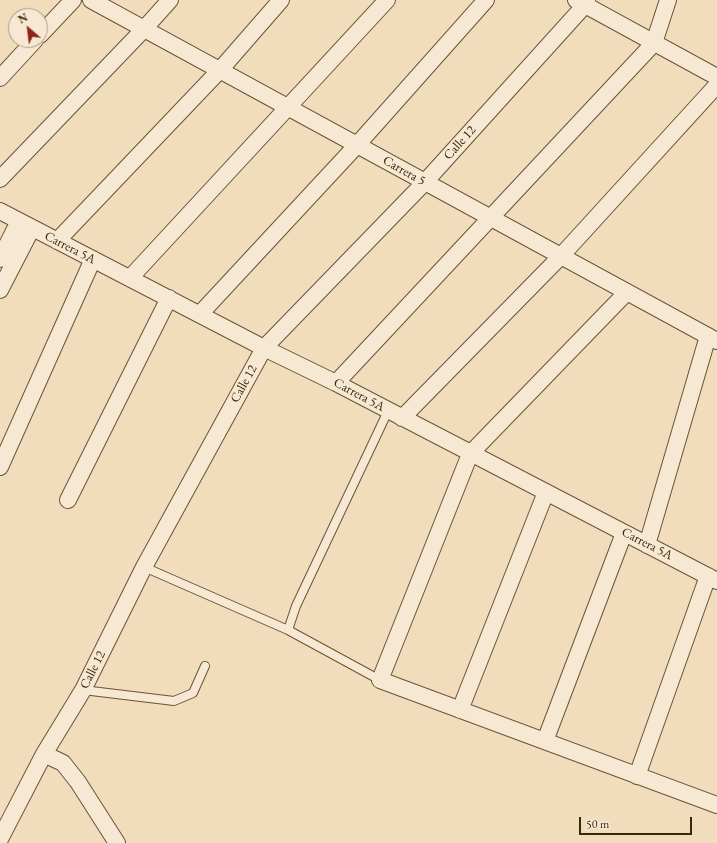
<!DOCTYPE html>
<style>
body{margin:0}
#map{position:relative;width:717px;height:843px;overflow:hidden;background:#f1dcbb;font-family:"EB Garamond",serif}
canvas{display:block}
.north{position:absolute;left:8px;top:8px;width:40px;height:40px;box-sizing:border-box;background:#f6e8d3;border:1px solid #ab9b83;border-radius:50%;rotate:332deg;font-size:11px;font-weight:700;line-height:16px;text-align:center;color:#3b270b}
.north::after{content:'';display:block;margin:auto;width:14px;height:18px;background:#8f2418;clip-path:polygon(50% 0,100% 100%,50% 72%,0 100%)}
.scale{position:absolute;left:579px;top:817px;width:113px;height:18px;box-sizing:border-box;border:2px solid #3b270b;border-top:0;padding-left:5px;font-size:12px;line-height:14px;white-space:nowrap;color:#3b270b;-webkit-text-stroke:3px #f6e8d3;paint-order:stroke}
</style>
<div id="map">
<canvas width="717" height="843"></canvas>
<div class="north">N</div>
<div class="scale">50 m</div>
</div>
<script>
const c = document.querySelector('canvas').getContext('2d');
c.lineJoin = 'round';
const poly = rows => new Path2D(rows.map(r => 'M' + r).join(''));
function strokePath(path, color, width, dash) { c.strokeStyle = color; c.lineWidth = width; c.lineCap = dash ? 'butt' : 'round'; c.setLineDash(dash || []); c.stroke(path); }
function drawText(font, color, halo, rows, align = 'center') {
  c.font = font + ' "EB Garamond",serif'; c.lineWidth = 4; c.setLineDash([]); c.textBaseline = 'middle'; c.strokeStyle = halo; c.fillStyle = color; for (const [text, x, y, turn = 0] of rows) {
    c.save(); c.translate(x, y); c.rotate((+turn || 0) * Math.PI / 180); c.textAlign = isNaN(turn) ? turn : align; if (halo) c.strokeText(text, 0, 0); c.fillText(text, 0, 0); c.restore();
  }
}
const lane = poly([
 [144,567,288,630,296,606,388,411],
 [288,630,380,680],
 [83,690,174,701,193,693,205,666]
]);
const street = poly([
 [91,0,717,341],
 [576,0,717,77],
 [40,35,73,0],
 [0,78,35,40],
 [0,179,144,29,170,0],
 [0,211,264,348,336,383,717,581],
 [57,241,220,70,281,0],
 [0,259,19,221],
 [130,278,387,0],
 [0,290,32,228],
 [627,292,470,454,380,680,717,805],
 [200,314,357,145,486,0],
 [336,383,654,43,668,0],
 [402,418,561,256,717,85],
 [0,467,93,259],
 [68,500,169,298],
 [647,545,708,336],
 [460,710,546,492],
 [545,741,624,533],
 [44,754,63,763,78,782,117,843],
 [637,776,708,576],
 [0,839,44,754,83,690,144,567,264,348,425,182,585,5,587,0]
]);
strokePath(lane, '#685437', 10);
strokePath(street, '#685437', 18);
strokePath(lane, '#f6e8d3', 8);
strokePath(street, '#f6e8d3', 16);
drawText('13px', '#3b270b', '#f6e8d3', [
 ["Calle 12",460,143,-48],
 ["Carrera 5",404,171,29],
 ["Carrera 5A",70,248,27],
 ["Calle 12",244,384,-61],
 ["Carrera 5A",359,395,28],
 ["Carrera 5A",647,544,27],
 ["Calle 12",93,670,-63]
]);
</script>
